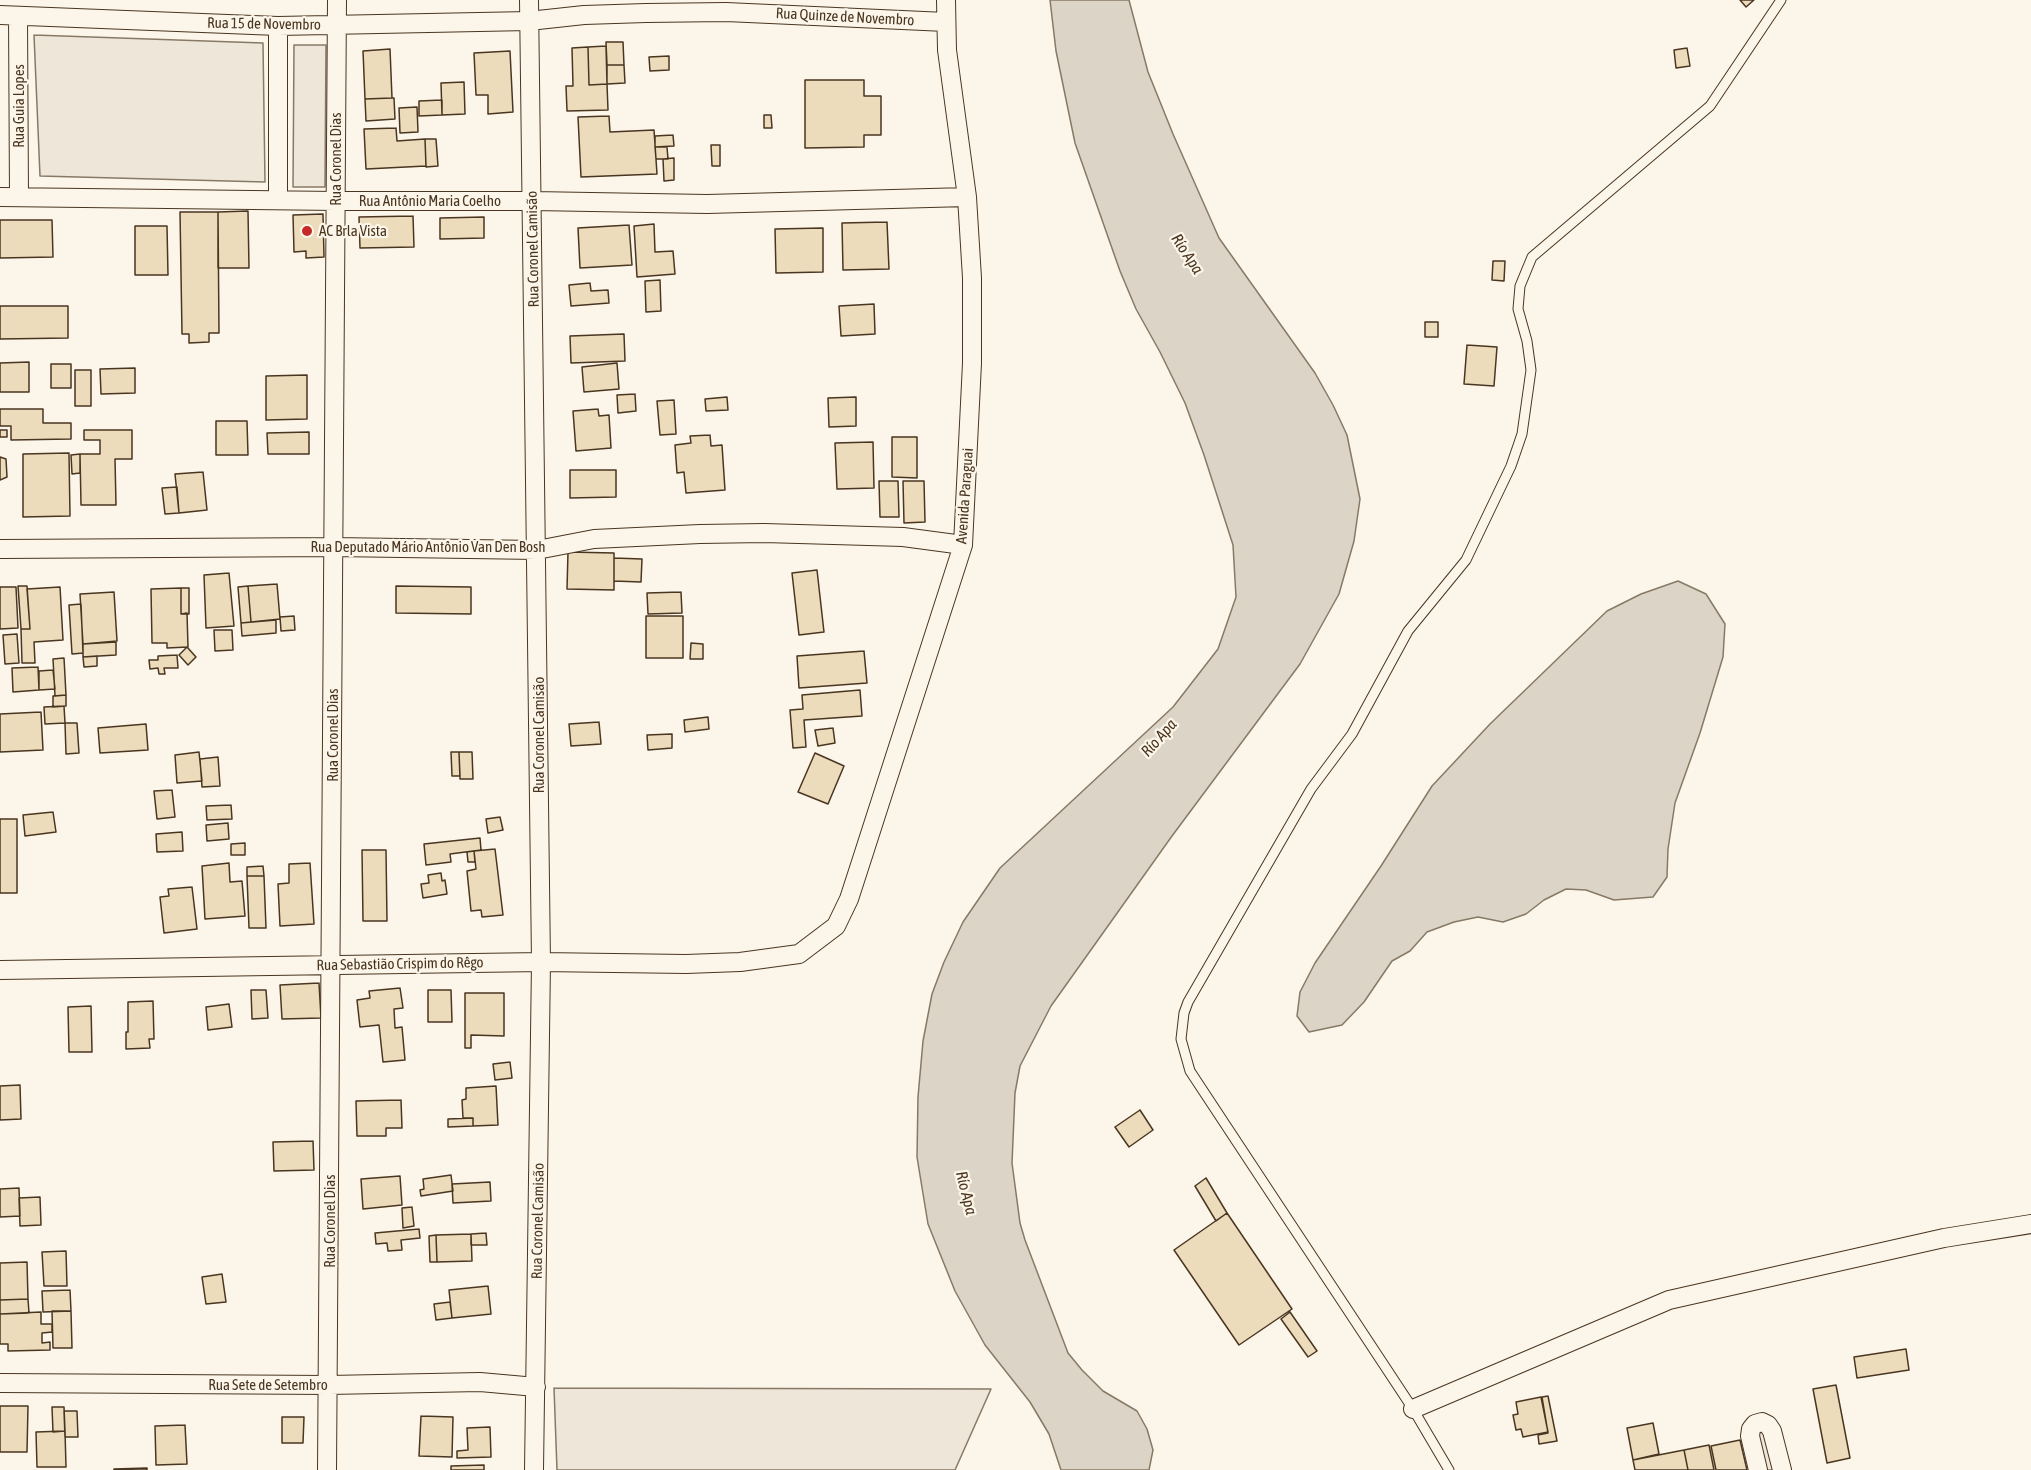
<!DOCTYPE html>
<meta charset="utf-8">
<style>
body{margin:0}
canvas{display:block;background:#fbf6e9}
</style>
<canvas width="2031" height="1470"></canvas>
<script>
const c = document.querySelector('canvas').getContext('2d');
c.lineJoin = 'round';
function fillPath(path, color) { c.fillStyle = color; c.fill(path, 'evenodd'); }
const poly = rows => new Path2D(rows.map(r => 'M' + r).join(''));
function strokePath(path, color, width, dash) { c.strokeStyle = color; c.lineWidth = width; c.lineCap = dash ? 'butt' : 'round'; c.setLineDash(dash || []); c.stroke(path); }
function drawText(font, color, halo, rows, align = 'center') {
  c.font = font + ' "Asap Condensed",sans-serif'; c.lineWidth = 4.5; c.setLineDash([]); c.textBaseline = 'middle'; c.strokeStyle = halo; c.fillStyle = color; for (const [text, x, y, turn = 0] of rows) {
    c.save(); c.translate(x, y); c.rotate((+turn || 0) * Math.PI / 180); c.textAlign = isNaN(turn) ? turn : align; if (halo) c.strokeText(text, 0, 0); c.fillText(text, 0, 0); c.restore();
  }
}
const green = poly([
 [34,35,263,43,265,182,40,176,34,35],
 [294,45,326,45,325,187,293,187,294,45],
 [554,1388,991,1389,955,1470,557,1470,554,1388],
 [1764,1431,1774,1470,1765,1470,1757,1433,1764,1431]
]);
fillPath(green, '#ede6d9');
strokePath(green, '#887966', 1.5);
const water = poly([
 [1050,0,1129,0,1148,72,1173,134,1219,238,1315,373,1333,405,1347,435,1360,499,1354,541,1339,594,1300,664,1172,836,1051,1006,1020,1066,1015,1093,1012,1163,1020,1223,1025,1240,1068,1353,1082,1370,1103,1391,1137,1411,1147,1429,1153,1450,1149,1470,1061,1470,1049,1434,1030,1402,985,1345,955,1291,928,1224,917,1157,918,1097,923,1041,932,994,944,962,963,922,1000,868,1173,707,1218,649,1236,597,1233,545,1204,455,1185,403,1160,352,1136,309,1120,271,1075,143,1056,51,1050,0],
 [1678,581,1706,594,1725,624,1723,657,1700,733,1675,803,1668,849,1667,877,1653,897,1614,900,1586,890,1566,889,1544,900,1526,914,1503,922,1478,917,1454,922,1427,932,1410,951,1392,961,1364,1002,1342,1025,1309,1032,1297,1016,1300,992,1315,963,1381,866,1432,786,1490,724,1607,611,1641,594,1678,581]
]);
fillPath(water, '#dcd4c6');
strokePath(water, '#887966', 1.5);
const building = poly([
 [1740,0,1754,0,1746,7,1740,0],
 [606,42,623,42,624,65,607,65,606,42],
 [606,46,607,84,589,85,588,47,606,46],
 [588,47,589,85,607,84,608,110,567,111,566,86,573,86,572,48,588,47],
 [1687,48,1690,66,1676,68,1674,50,1687,48],
 [390,49,392,98,365,99,363,51,390,49],
 [510,51,513,112,488,114,488,95,476,95,474,53,510,51],
 [669,56,669,70,650,71,649,57,669,56],
 [607,65,624,65,625,83,607,84,607,65],
 [805,80,864,80,864,96,881,96,881,135,864,135,864,147,805,148,805,80],
 [464,82,465,114,442,115,441,83,464,82],
 [392,98,394,98,395,119,366,121,365,99,392,98],
 [442,100,442,115,419,116,419,101,442,100],
 [417,107,418,132,400,133,399,108,417,107],
 [764,115,771,115,772,128,764,128,764,115],
 [609,116,610,132,654,130,657,174,581,177,578,117,609,116],
 [396,128,397,141,425,139,426,166,366,169,364,129,396,128],
 [673,135,674,146,655,147,655,136,673,135],
 [425,139,436,139,438,166,426,167,425,139],
 [711,145,720,145,720,166,712,166,711,145],
 [655,147,667,147,668,159,656,159,655,147],
 [674,158,674,180,664,181,663,159,674,158],
 [248,211,249,268,218,268,218,212,248,211],
 [180,212,218,212,219,333,209,333,209,342,189,343,189,334,182,334,180,212],
 [323,214,324,257,306,258,306,251,294,252,293,215,323,214],
 [413,216,414,247,360,248,359,217,413,216],
 [484,217,484,238,440,239,440,218,484,217],
 [0,220,52,220,53,257,0,258,0,220],
 [887,222,889,269,843,270,842,223,887,222],
 [654,224,655,252,673,251,675,274,637,277,634,226,654,224],
 [629,225,632,265,580,268,578,228,629,225],
 [135,226,167,226,168,275,135,275,135,226],
 [823,228,823,272,776,273,775,229,823,228],
 [1493,261,1505,261,1504,281,1492,280,1493,261],
 [660,280,661,311,646,312,645,281,660,280],
 [590,283,591,291,608,290,609,303,571,306,569,285,590,283],
 [874,304,875,334,841,336,839,306,874,304],
 [0,306,68,306,68,338,0,339,0,306],
 [1425,322,1438,322,1438,337,1425,337,1425,322],
 [624,334,625,361,571,363,570,336,624,334],
 [1467,345,1497,347,1494,386,1464,384,1467,345],
 [29,362,29,392,0,392,0,363,29,362],
 [617,363,619,389,584,392,582,367,617,363],
 [51,364,71,364,71,388,51,388,51,364],
 [135,368,135,393,101,394,100,369,135,368],
 [75,370,91,370,91,406,75,406,75,370],
 [307,375,307,419,266,420,266,376,307,375],
 [635,394,636,411,618,413,617,395,635,394],
 [727,397,728,410,706,411,705,399,727,397],
 [856,397,856,426,829,427,828,398,856,397],
 [674,400,676,434,660,435,657,401,674,400],
 [0,409,43,409,43,423,71,423,71,439,11,440,11,426,0,426,0,409],
 [598,409,599,416,609,415,611,448,576,451,573,411,598,409],
 [216,421,247,421,248,455,216,455,216,421],
 [0,430,7,430,7,437,0,437,0,430],
 [84,430,132,430,132,459,115,459,116,505,81,505,80,454,100,454,100,440,84,440,84,430],
 [309,432,309,454,268,454,267,433,309,432],
 [710,435,711,446,722,445,725,490,686,493,684,472,677,473,675,445,691,443,690,436,710,435],
 [892,437,917,437,917,478,892,477,892,437],
 [873,442,874,488,837,489,835,443,873,442],
 [69,453,70,516,23,517,23,454,69,453],
 [80,454,80,473,72,474,71,455,80,454],
 [0,457,6,459,7,477,0,480,0,457],
 [570,470,616,470,616,497,570,498,570,470],
 [203,472,207,510,179,513,175,474,203,472],
 [879,481,898,481,899,517,880,517,879,481],
 [903,481,924,481,925,522,904,523,903,481],
 [177,487,179,513,165,514,162,488,177,487],
 [568,552,614,553,614,590,567,589,568,552],
 [614,558,642,559,641,582,614,581,614,558],
 [817,570,824,632,799,635,792,573,817,570],
 [229,573,234,626,206,628,204,575,229,573],
 [277,584,280,619,251,622,248,586,277,584],
 [18,586,27,586,30,629,21,629,18,586],
 [248,586,251,622,241,623,238,587,248,586],
 [396,586,471,587,471,614,396,613,396,586],
 [0,587,16,587,18,628,0,629,0,587],
 [60,587,63,640,34,642,35,663,22,663,21,629,30,629,27,589,60,587],
 [181,588,181,614,187,613,188,647,167,648,167,643,152,643,151,589,181,588],
 [181,588,189,588,189,614,181,614,181,588],
 [114,592,117,641,83,644,80,594,114,592],
 [681,592,682,613,648,614,647,593,681,592],
 [81,604,83,653,72,654,69,605,81,604],
 [294,616,295,630,281,631,280,617,294,616],
 [646,616,683,616,683,658,646,658,646,616],
 [276,620,276,633,242,636,241,623,276,620],
 [214,630,232,630,233,650,215,651,214,630],
 [17,634,19,663,5,664,3,635,17,634],
 [116,642,116,655,83,657,83,644,116,642],
 [691,643,703,644,703,659,690,659,691,643],
 [187,647,196,657,188,665,179,655,187,647],
 [864,651,867,683,799,688,797,656,864,651],
 [177,655,178,668,164,668,165,674,159,674,158,668,150,669,149,660,158,660,158,656,177,655],
 [97,656,97,666,84,667,83,657,97,656],
 [64,658,66,695,55,696,53,659,64,658],
 [38,667,39,690,13,692,12,668,38,667],
 [53,670,55,689,39,690,39,671,53,670],
 [860,690,862,716,804,720,806,747,793,748,790,710,803,709,802,695,860,690],
 [66,695,66,706,53,707,53,696,66,695],
 [64,706,65,723,45,724,44,707,64,706],
 [41,712,43,750,0,752,0,714,41,712],
 [708,717,709,729,685,732,684,720,708,717],
 [599,722,601,744,571,746,569,724,599,722],
 [65,723,77,723,79,753,66,754,65,723],
 [146,724,148,750,100,753,98,728,146,724],
 [833,728,835,743,818,746,815,730,833,728],
 [672,734,672,748,648,750,647,735,672,734],
 [199,752,202,781,177,783,175,755,199,752],
 [451,752,459,752,460,776,452,776,451,752],
 [459,752,472,752,473,779,460,779,459,752],
 [815,753,844,766,828,804,798,792,815,753],
 [218,757,220,786,202,787,200,759,218,757],
 [172,790,175,817,157,819,154,791,172,790],
 [231,805,232,819,207,820,206,806,231,805],
 [53,812,56,832,25,836,23,815,53,812],
 [500,817,503,830,488,833,486,819,500,817],
 [0,819,17,819,17,893,0,893,0,819],
 [228,823,229,839,207,841,206,825,228,823],
 [182,832,183,851,157,852,156,834,182,832],
 [480,838,481,850,450,854,451,862,426,865,424,844,480,838],
 [245,843,245,855,231,855,231,844,245,843],
 [495,849,503,915,482,917,481,910,471,911,467,871,476,869,474,851,495,849],
 [362,850,386,850,387,921,363,921,362,850],
 [474,851,475,862,468,862,467,852,474,851],
 [229,863,230,882,242,881,245,916,205,919,202,866,229,863],
 [310,863,314,924,280,926,278,884,289,883,289,864,310,863],
 [263,866,264,876,247,876,247,867,263,866],
 [441,873,442,881,445,880,447,894,423,898,421,884,429,883,428,875,441,873],
 [247,876,264,876,266,928,249,928,247,876],
 [192,887,197,929,164,933,160,897,169,896,168,889,192,887],
 [319,983,321,1018,282,1019,280,985,319,983],
 [400,988,403,1008,394,1009,395,1028,402,1027,405,1060,383,1062,379,1025,360,1027,357,1000,370,998,369,991,400,988],
 [251,990,266,990,268,1018,252,1019,251,990],
 [428,990,451,990,452,1022,428,1022,428,990],
 [465,993,504,993,504,1036,471,1035,471,1048,465,1048,465,993],
 [153,1001,154,1039,149,1039,150,1048,126,1049,126,1032,128,1032,128,1002,153,1001],
 [229,1004,232,1027,208,1030,206,1007,229,1004],
 [91,1006,92,1052,69,1052,68,1007,91,1006],
 [510,1062,512,1078,495,1080,493,1064,510,1062],
 [20,1085,21,1119,0,1120,0,1086,20,1085],
 [496,1086,498,1125,473,1126,473,1118,463,1118,462,1100,466,1099,466,1088,496,1086],
 [401,1100,402,1128,386,1128,386,1136,357,1136,356,1101,401,1100],
 [1140,1110,1153,1130,1129,1147,1115,1127,1140,1110],
 [473,1118,473,1126,448,1127,448,1119,473,1118],
 [313,1141,314,1170,274,1171,273,1142,313,1141],
 [451,1175,453,1191,421,1196,420,1190,424,1189,423,1179,451,1175],
 [400,1176,402,1205,363,1209,361,1179,400,1176],
 [1206,1178,1227,1213,1216,1221,1195,1186,1206,1178],
 [490,1182,491,1201,453,1203,452,1184,490,1182],
 [19,1188,20,1216,0,1217,0,1189,19,1188],
 [40,1197,41,1225,20,1226,19,1198,40,1197],
 [412,1207,414,1226,403,1228,402,1208,412,1207],
 [1227,1213,1292,1309,1239,1345,1174,1250,1227,1213],
 [419,1229,420,1238,401,1240,402,1250,388,1251,387,1243,376,1244,375,1233,419,1229],
 [486,1233,487,1245,471,1245,471,1234,486,1233],
 [471,1234,472,1261,437,1262,436,1235,471,1234],
 [436,1235,437,1262,430,1262,429,1236,436,1235],
 [66,1251,67,1286,44,1286,42,1252,66,1251],
 [27,1262,28,1299,0,1300,0,1263,27,1262],
 [222,1274,226,1302,206,1304,202,1277,222,1274],
 [488,1286,491,1314,452,1318,449,1290,488,1286],
 [70,1290,71,1311,43,1312,42,1291,70,1290],
 [28,1299,29,1313,0,1314,0,1300,28,1299],
 [450,1302,452,1318,436,1320,434,1304,450,1302],
 [52,1311,71,1311,72,1348,53,1348,52,1311],
 [41,1312,41,1324,52,1324,52,1332,42,1333,42,1343,50,1342,50,1350,8,1351,8,1344,0,1344,0,1314,41,1312],
 [1290,1312,1317,1351,1308,1357,1281,1319,1290,1312],
 [1906,1349,1909,1370,1857,1378,1854,1357,1906,1349],
 [1836,1385,1850,1458,1827,1463,1813,1389,1836,1385],
 [1548,1396,1557,1441,1539,1444,1538,1435,1548,1433,1542,1397,1548,1396],
 [1541,1397,1548,1432,1523,1437,1521,1429,1516,1430,1513,1415,1518,1414,1516,1402,1541,1397],
 [0,1406,28,1406,27,1452,0,1452,0,1406],
 [52,1407,64,1407,65,1431,53,1432,52,1407],
 [64,1411,77,1411,78,1437,65,1437,64,1411],
 [421,1416,453,1417,452,1457,419,1456,421,1416],
 [282,1417,304,1417,303,1443,282,1443,282,1417],
 [1653,1423,1659,1454,1633,1460,1627,1428,1653,1423],
 [185,1425,187,1464,156,1465,155,1426,185,1425],
 [490,1427,491,1457,457,1458,457,1451,468,1450,467,1428,490,1427],
 [65,1431,66,1467,37,1467,36,1432,65,1431],
 [1740,1440,1747,1470,1716,1470,1711,1446,1740,1440],
 [1709,1445,1714,1470,1688,1470,1684,1450,1709,1445],
 [1684,1450,1688,1470,1635,1470,1633,1460,1684,1450],
 [484,1465,484,1470,451,1470,451,1466,484,1465],
 [147,1468,147,1470,114,1470,114,1469,147,1468]
]);
fillPath(building, '#ecdcbc');
strokePath(building, '#4a3520', 1.5);
const service = poly([
 [1449,1470,1413,1409,1190,1071,1181,1039,1184,1013,1188,1002,1311,789,1352,734,1408,631,1466,560,1511,466,1522,434,1531,370,1527,341,1518,309,1520,286,1532,257,1710,106,1781,0]
]);
const minor = poly([
 [529,0,541,962,534,1470],
 [0,15,278,26,529,21,584,15,646,13,726,12,946,22],
 [18,16,19,197],
 [0,197,336,201,533,201,707,204,967,197],
 [278,199,278,26],
 [0,549,334,547,537,550,594,539,700,534,764,533,903,537,963,545],
 [0,970,541,962,686,964,740,962,799,954,836,926,849,899,861,862,963,545,972,363,972,278,967,197,947,50,946,0],
 [0,1383,329,1385,480,1382,536,1387],
 [1413,1409,1669,1300,1944,1238,2031,1224],
 [327,1470,337,0],
 [1758,1470,1750,1436,1751,1429,1755,1424,1762,1422,1768,1425,1772,1431,1782,1470]
]);
strokePath(service, '#4a3520', 11);
strokePath(minor, '#4a3520', 20);
strokePath(service, '#fbf6e9', 9);
strokePath(minor, '#fbf6e9', 18);
for (const [x, y, r, color] of [
 [307,231,6,"#c62828"]
]) { const dot = new Path2D(); dot.arc(x, y, r, 0, 2 * Math.PI); c.fillStyle = color; c.fill(dot); strokePath(dot, '#fbf6e9', 2); }
drawText('15px', '#4a3520', '#fbf6e9', [
 ["Rua Quinze de Novembro",845,17,3],
 ["Rua 15 de Novembro",264,24,1],
 ["Rua Guia Lopes",19,106,-90],
 ["Rua Coronel Dias",336,159,-90],
 ["Rua Antônio Maria Coelho",430,201],
 ["Rua Coronel Camisão",533,249,-91],
 ["Avenida Paraguai",965,496,-86],
 ["Rua Deputado Mário Antônio Van Den Bosh",428,547],
 ["Rua Coronel Dias",333,735,-90],
 ["Rua Coronel Camisão",539,735,-90],
 ["Rua Sebastião Crispim do Rêgo",400,964,-1],
 ["Rua Coronel Dias",330,1221,-90],
 ["Rua Coronel Camisão",538,1221,-89],
 ["Rua Sete de Setembro",268,1385]
]);
drawText('15px', '#4a3520', '#fbf6e9', [
 ["AC Brla Vista",319,231]
], 'left');
drawText('italic 16px', '#4a3520', '#fbf6e9', [
 ["Río Apa",1187,254,57],
 ["Río Apa",1159,738,-48],
 ["Río Apa",966,1193,76]
]);
</script>
